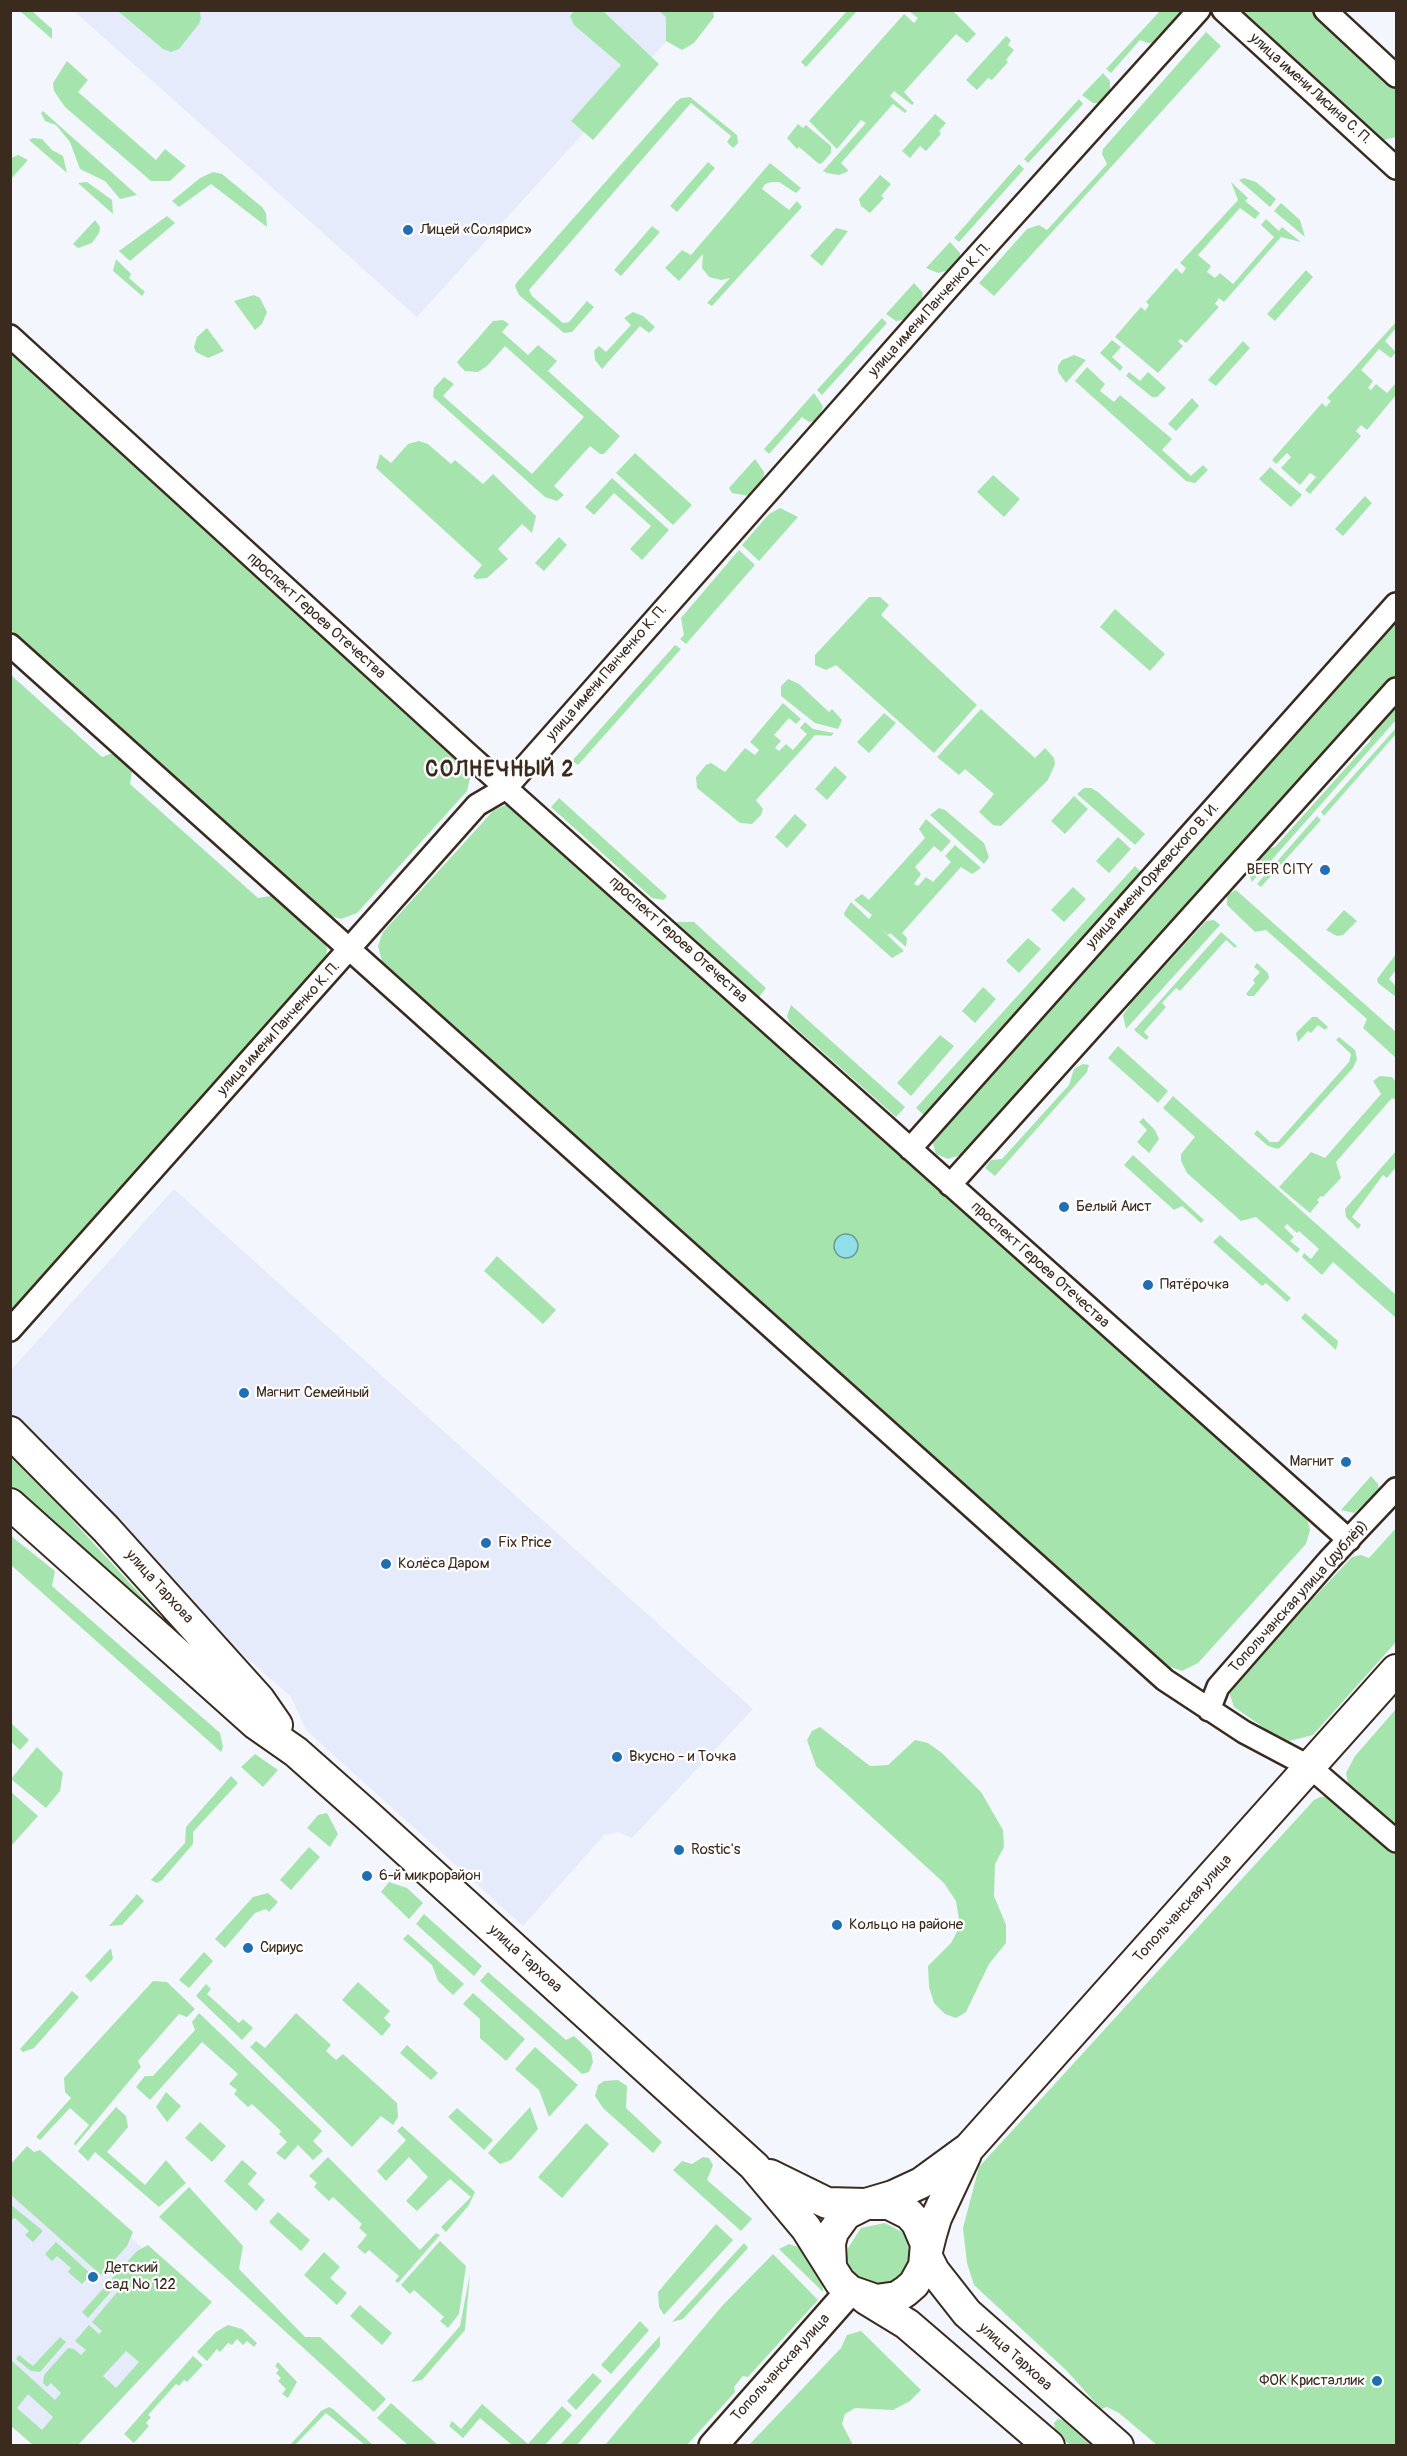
<!DOCTYPE html>
<meta charset="utf-8">
<style>
body{margin:0}
#map{position:relative;width:1407px;height:2456px;overflow:hidden;background:#f3f6fd;font-family:Pangolin,sans-serif}
canvas{display:block}
.frame{position:absolute;inset:0;border:12px solid #3b2a1e;pointer-events:none}
</style>
<div id="map">
<canvas width="1407" height="2456"></canvas>
<div class="frame"></div>
</div>
<script>
const c = document.querySelector('canvas').getContext('2d');
c.lineJoin = 'round';
function fillPath(path, color) { c.fillStyle = color; c.fill(path, 'evenodd'); }
const poly = rows => new Path2D(rows.map(r => 'M' + r).join(''));
function strokePath(path, color, width, dash) { c.strokeStyle = color; c.lineWidth = width; c.lineCap = dash ? 'butt' : 'round'; c.setLineDash(dash || []); c.stroke(path); }
function drawText(font, color, halo, rows, align = 'center') {
  c.font = font + ' Pangolin,sans-serif'; c.lineWidth = 4.5; c.setLineDash([]); c.textBaseline = 'middle'; c.strokeStyle = halo; c.fillStyle = color; for (const [text, x, y, turn = 0] of rows) {
    c.save(); c.translate(x, y); c.rotate((+turn || 0) * Math.PI / 180); c.textAlign = isNaN(turn) ? turn : align; if (halo) c.strokeText(text, 0, 0); c.fillText(text, 0, 0); c.restore();
  }
}
fillPath(poly([
 [74,11,694,11,417,317],
 [174,1189,753,1709,632,1838,618,1832,604,1835,523,1926,306,1730,291,1697,222,1636,11,1420,11,1370],
 [27,2146,208,2306,78,2445,33,2445,11,2426,11,2164]
]), '#e5ebfb');
fillPath(poly([
 [575,10,603,11,659,64,593,140,571,121,621,65,574,25,570,16],
 [20,11,32,11,52,29,52,39],
 [118,11,200,11,201,18,199,24,179,49,171,52,163,49],
 [659,11,713,11,714,17,694,43,682,50,666,41,666,17],
 [847,11,857,11,806,67,801,62],
 [909,11,953,11,976,34,967,43,956,34,904,92,914,103,912,105,894,91,890,96,907,111,905,113,893,104,841,163,848,170,847,172,839,175,827,173,823,171,866,123,861,120,837,149,809,121,904,14,914,23,918,18],
 [1160,11,1185,12,1158,42,1148,43,1140,40,1111,73,1106,69],
 [1238,11,1313,11,1396,84,1396,137,1377,142],
 [1206,32,1221,46,994,296,979,283,1027,229,1039,225,1047,230,1107,164,1102,154,1103,149],
 [1006,36,1011,40,1008,45,1014,50,1006,60,1008,62,992,80,988,78,977,90,966,80],
 [67,61,88,80,78,92,156,160,165,149,186,166,170,181,151,181,65,107,54,91,53,83],
 [1103,73,1110,81,1110,94,1099,103,1093,103,1082,95],
 [690,97,737,135,738,143,733,148,727,142,731,136,691,103,529,290,532,296,563,323,569,322,587,301,594,307,572,332,564,333,519,295,515,286,517,282,676,102,681,98],
 [1079,99,1083,104,1028,163,1024,159],
 [43,111,53,120,137,195,120,199,105,181,80,169,70,142,56,125,45,121,41,113],
 [935,114,946,123,939,131,941,134,926,151,920,146,910,158,902,151],
 [798,124,803,128,806,125,831,146,831,153,822,163,819,164,799,147,797,149,787,138],
 [33,138,42,139,52,150,63,156,67,173,29,140],
 [18,155,28,160,11,179,11,158],
 [708,162,715,168,677,212,670,206],
 [770,163,801,188,796,193,779,182,772,182,765,184,762,189,789,210,797,201,802,207,712,306,707,303,730,278,721,280,709,277,702,268,703,254,679,281,665,268,682,250,691,255],
 [1019,164,1024,169,959,242,954,238],
 [213,172,222,174,262,207,266,213,267,227,211,184,179,207,172,201,200,178],
 [880,175,891,184,881,196,884,198,870,213,861,206,859,199],
 [1244,178,1256,182,1276,199,1270,207,1239,180],
 [87,182,112,200,113,214,78,183],
 [1231,182,1248,198,1245,201,1260,213,1255,219,1240,208,1198,255,1211,266,1207,272,1215,278,1220,273,1233,284,1274,237,1261,225,1266,219,1279,231,1282,227,1301,242,1281,237,1224,302,1219,298,1215,304,1219,307,1186,343,1181,339,1178,341,1183,346,1158,373,1115,337,1141,307,1145,311,1149,305,1146,302,1176,268,1182,274,1186,268,1180,263,1238,200],
 [1281,203,1300,220,1305,237,1274,211],
 [167,216,175,223,130,261,119,251],
 [95,220,100,227,99,233,92,243,78,248,73,244],
 [652,226,660,232,621,276,614,270],
 [836,228,848,231,822,266,810,256],
 [950,242,960,253,960,263,954,269,938,273,926,268],
 [116,259,131,274,129,278,145,292,142,296,113,271],
 [1306,270,1313,277,1275,321,1267,314],
 [914,283,923,293,921,306,910,319,896,321,886,314],
 [254,295,260,298,267,312,262,324,255,330,234,301],
 [633,312,643,316,655,327,649,333,640,326,602,369,595,360,594,351,599,346,606,352,631,325,624,318],
 [882,318,887,323,822,395,817,390],
 [503,320,509,324,502,332,528,355,538,345,557,361,548,371,620,436,604,454,600,454,590,446,554,486,564,495,557,501,545,497,433,397,434,388,444,377,454,384,443,396,532,474,584,417,505,346,487,366,478,372,465,371,459,365,457,362,493,321],
 [1396,322,1396,328,1385,341,1396,352,1391,358,1379,349,1361,370,1373,381,1368,388,1371,390,1376,384,1387,393,1396,383,1396,395,1367,430,1361,425,1356,431,1361,436,1310,494,1305,490,1316,477,1310,473,1300,485,1281,468,1291,457,1287,453,1276,464,1272,460,1322,403,1326,407,1331,401,1327,398],
 [207,328,224,351,208,358,196,352,194,347,197,337],
 [1112,340,1121,347,1112,357,1123,367,1120,371,1100,353],
 [1243,341,1250,348,1216,386,1208,380],
 [11,354,465,761,471,774,467,791,357,913,341,919,330,916,11,630],
 [1074,355,1086,360,1066,383,1058,372,1058,366,1062,360],
 [1087,367,1105,384,1100,391,1114,402,1120,395,1172,439,1162,450,1191,476,1203,465,1208,470,1195,483,1186,481,1075,381],
 [1129,372,1140,381,1148,372,1166,388,1157,397,1152,397,1126,376],
 [814,393,823,406,819,420,809,422,802,417,769,454,764,449],
 [1192,398,1199,406,1176,431,1168,424],
 [419,441,428,444,451,464,455,460,483,484,493,474,536,516,532,533,522,524,498,549,508,559,487,578,476,579,473,576,482,565,376,468,380,454,391,463,408,444],
 [635,453,692,505,673,525,616,473],
 [755,459,764,472,763,483,749,496,732,493,729,488],
 [1270,467,1302,495,1291,507,1259,479],
 [993,475,1020,499,1004,517,977,492],
 [612,478,669,530,642,560,630,549,651,526,614,493,594,515,585,507],
 [1365,496,1372,503,1343,536,1335,529],
 [780,508,798,517,759,561,742,545,769,514],
 [559,537,567,545,544,571,535,563],
 [739,550,755,565,686,644,680,639,684,635,681,618],
 [869,597,880,597,889,605,881,615,977,705,934,753,836,665,826,670,815,665,815,655],
 [1115,609,1165,654,1150,671,1100,627],
 [1396,618,1396,676,967,1153,948,1159,936,1154,931,1137],
 [675,645,681,649,578,765,572,761],
 [11,675,102,757,110,754,119,754,128,762,132,771,130,784,258,898,277,895,323,937,327,949,326,959,11,1312],
 [788,679,799,684,829,712,832,709,842,720,838,729,815,723,781,696,781,686],
 [1396,701,1396,720,1252,882,1249,874,1253,863,1265,849,1275,847,1370,741,1373,727],
 [783,703,801,719,796,724,789,718,774,735,781,741,775,748,779,751,786,744,793,750,807,734,800,728,805,722,813,729,834,733,831,736,815,735,756,800,763,809,761,815,752,824,740,823,697,788,696,777,706,765,711,763,725,772,745,748,755,755,759,750,750,742],
 [981,709,1035,758,1045,748,1054,758,1055,764,1048,780,1001,826,993,825,979,812,994,794,965,769,959,775,937,757],
 [884,713,896,723,869,753,857,742],
 [1396,728,1396,734,1324,816,1321,812],
 [835,766,847,777,827,800,815,789],
 [1084,788,1091,788,1098,792,1145,834,1135,845,1077,794],
 [1074,796,1088,809,1065,834,1051,821],
 [559,798,667,896,664,900,652,898,551,807],
 [507,804,520,808,1306,1514,1310,1530,1306,1544,1198,1663,1182,1671,1168,1666,382,961,378,946,383,932,493,811],
 [939,808,945,810,984,843,989,857,984,864,930,815],
 [795,814,807,825,787,848,775,837],
 [1317,816,1321,820,1261,887,1257,884],
 [926,819,951,841,941,852,934,846,915,867,921,874,914,884,918,886,926,877,933,882,951,862,945,856,955,845,981,868,972,874,961,867,902,933,907,938,906,947,890,933,888,935,880,928,904,951,892,958,845,916,844,913,851,902,869,919,872,915,854,900,862,894,869,900,925,838,919,829],
 [1118,837,1131,849,1109,873,1096,861],
 [1135,866,1143,874,925,1116,916,1108],
 [1073,887,1086,899,1064,922,1051,910],
 [1236,890,1396,1032,1396,1058,1363,1028,1367,1019,1266,930,1255,932,1227,905,1227,895],
 [1344,910,1357,921,1343,935,1337,936,1326,930],
 [1214,920,1220,925,1126,1029,1123,1015,1132,1002,1206,921],
 [676,922,694,922,766,988,759,997],
 [1221,932,1237,946,1235,948,1226,940,1180,991,1176,988,1162,1003,1166,1007,1144,1032,1149,1037,1146,1040,1134,1030],
 [1028,938,1041,949,1019,973,1006,961],
 [1396,954,1396,970,1389,979,1396,986,1396,997,1378,983,1377,979],
 [1257,963,1268,973,1269,978,1254,996,1248,996,1246,994,1255,983,1253,980,1260,972,1254,967],
 [983,987,996,999,975,1023,962,1011],
 [791,1005,905,1107,896,1117,790,1023,787,1016],
 [1312,1017,1317,1017,1328,1027,1325,1030,1318,1025,1311,1033,1308,1031,1298,1042,1296,1033],
 [940,1035,954,1046,911,1096,897,1083],
 [1339,1037,1355,1050,1357,1059,1353,1068,1283,1145,1278,1149,1268,1146,1254,1134,1257,1130,1270,1142,1278,1142,1349,1062,1351,1054,1336,1040],
 [1118,1046,1168,1091,1158,1103,1108,1058],
 [1083,1064,1089,1065,1087,1072,995,1176,985,1168,991,1160,1002,1159,1069,1085,1074,1069],
 [1380,1076,1392,1077,1396,1082,1396,1100,1392,1098,1336,1162,1341,1178,1323,1197,1321,1196,1317,1200,1319,1202,1310,1213,1279,1187,1311,1152,1325,1158,1381,1094,1373,1081],
 [1173,1096,1396,1295,1396,1318,1333,1262,1322,1275,1302,1257,1304,1253,1311,1259,1319,1249,1299,1231,1297,1233,1287,1224,1284,1227,1294,1237,1290,1241,1300,1249,1297,1253,1256,1217,1241,1221,1187,1173,1181,1161,1181,1154,1195,1137,1163,1108],
 [1143,1118,1155,1130,1159,1139,1149,1153,1137,1142,1147,1130,1139,1122],
 [1396,1151,1396,1167,1387,1178,1383,1175,1352,1217,1361,1225,1358,1229,1346,1217,1345,1209],
 [1133,1155,1204,1220,1201,1223,1182,1206,1174,1210,1124,1165],
 [1220,1235,1291,1298,1287,1302,1266,1283,1262,1286,1213,1242],
 [497,1256,556,1310,543,1324,484,1271],
 [1305,1313,1338,1341,1336,1350,1301,1318],
 [10,1452,161,1617,154,1619,11,1486],
 [1371,1476,1378,1484,1379,1490,1354,1513,1341,1510],
 [1396,1528,1396,1642,1313,1735,1289,1741,1270,1732,1234,1707,1229,1692,1232,1685,1352,1557,1361,1555,1369,1558],
 [11,1536,55,1571,52,1586,220,1733,223,1747,221,1752,11,1565],
 [1396,1709,1396,1826,1348,1783,1346,1773,1355,1756],
 [11,1723,29,1740,20,1750,11,1742],
 [820,1727,870,1766,888,1765,915,1740,928,1743,942,1753,981,1792,1003,1830,1004,1847,995,1864,994,1896,1006,1925,1006,1943,989,1964,966,2012,956,2018,945,2014,934,2003,929,1987,928,1966,951,1943,960,1926,956,1901,944,1883,816,1766,807,1740,812,1731],
 [37,1747,63,1773,60,1791,46,1808,11,1779],
 [255,1754,278,1770,263,1787,241,1767],
 [231,1776,238,1783,193,1832,193,1844,162,1880,157,1883,151,1880,185,1843,186,1827],
 [11,1792,38,1816,12,1845,10,1844],
 [1333,1796,1396,1850,1396,2445,1157,2445,1119,2413,1107,2407,1101,2409,1067,2371,974,2285,967,2263,963,2228,979,2167,1314,1800,1320,1797],
 [327,1813,338,1834,330,1847,307,1828,318,1815],
 [309,1847,320,1857,291,1890,280,1880],
 [389,1882,407,1888,423,1903,409,1919,381,1892],
 [268,1893,278,1902,269,1912,266,1909,255,1913,225,1948,215,1939,253,1897],
 [137,1894,144,1901,122,1925,109,1926],
 [424,1914,482,1966,474,1976,416,1924],
 [408,1934,464,1984,453,1995,438,1981,432,1965,403,1939],
 [111,1948,113,1959,91,1982,85,1976],
 [204,1952,213,1961,189,1988,179,1980],
 [488,1972,566,2040,574,2036,591,2052,593,2062,589,2072,582,2074,480,1981],
 [153,1981,167,1982,195,2009,187,2017,179,2014,138,2061,141,2067,75,2146,74,2143,89,2125,70,2108,40,2140,36,2137,71,2098,65,2092,64,2078],
 [358,1982,390,2011,384,2018,391,2025,382,2036,342,2000],
 [206,1984,211,1989,207,1994,239,2023,243,2019,253,2028,242,2040,196,1996],
 [72,1991,79,1997,34,2048,23,2052,20,2049],
 [473,1993,525,2039,506,2061,480,2038,480,2019,463,2004],
 [199,2013,322,2131,313,2141,323,2151,313,2160,298,2145,285,2160,276,2153,287,2142,279,2134,281,2131,252,2104,248,2107,234,2094,237,2090,229,2084,238,2074,202,2042,150,2100,136,2087,145,2076,153,2076,195,2030,192,2022],
 [296,2013,331,2045,326,2051,336,2060,343,2054,397,2103,398,2117,393,2125,381,2116,352,2147,250,2047,256,2041,265,2048],
 [407,2045,438,2073,431,2080,400,2053],
 [535,2047,578,2085,549,2117,539,2090,515,2069],
 [618,2080,627,2086,626,2108,662,2142,653,2153,603,2108,595,2096,598,2085,604,2081],
 [166,2092,181,2106,167,2122,156,2107],
 [116,2107,126,2116,128,2127,107,2152,145,2185,166,2160,186,2183,159,2207,95,2152,88,2161,78,2151],
 [530,2107,538,2129,511,2160,500,2164,488,2153],
 [457,2108,493,2140,484,2150,448,2117],
 [200,2122,226,2146,212,2162,185,2138],
 [586,2123,609,2144,562,2198,538,2177],
 [402,2126,475,2192,469,2205,446,2232,441,2227,471,2197,450,2179,417,2211,406,2201,428,2177,409,2157,386,2181,377,2171,406,2140,397,2131],
 [27,2146,34,2152,40,2150,133,2232,127,2246,101,2275,11,2195,11,2164],
 [328,2157,420,2250,436,2233,440,2235,398,2283,395,2281,399,2276,369,2250,365,2254,357,2247,367,2235,359,2228,362,2224,333,2197,329,2201,314,2187,317,2183,309,2176],
 [703,2157,709,2158,713,2165,707,2180,752,2219,741,2231,673,2170,682,2161,692,2164],
 [242,2160,257,2173,248,2184,265,2200,256,2211,224,2181],
 [189,2187,243,2246,239,2269,305,2337,320,2337,386,2399,374,2412,159,2217],
 [10,2204,43,2231,33,2242,25,2235,29,2231,15,2218,11,2220],
 [278,2212,310,2240,301,2251,269,2222],
 [885,2223,902,2232,909,2240,913,2253,902,2280,873,2289,852,2274,847,2259,848,2248,861,2228],
 [716,2224,733,2240,664,2315,659,2307,658,2292],
 [440,2241,466,2266,459,2314,448,2328,440,2321,444,2317,414,2290,410,2294,401,2285],
 [56,2242,91,2274,82,2284,68,2272,71,2268,57,2256,52,2261,45,2254],
 [744,2243,748,2248,683,2319,672,2322],
 [789,2244,804,2249,822,2278,823,2292,779,2249],
 [148,2245,212,2302,78,2445,33,2445,11,2426,11,2360,55,2400,61,2393,51,2383,47,2387,43,2383,44,2375,68,2348,74,2349,81,2355,86,2350,75,2341,89,2325,99,2334,102,2331,92,2322,119,2290,115,2287,88,2318,82,2312,137,2251],
 [126,2351,139,2362,116,2388,103,2376],
 [28,2394,53,2417,42,2430,17,2408],
 [324,2252,340,2267,330,2278,347,2293,337,2305,304,2275],
 [773,2254,818,2300,748,2377,743,2376,734,2387,735,2392,687,2445,605,2445,722,2306],
 [470,2273,465,2330,422,2380,411,2382,460,2326],
 [360,2305,392,2333,382,2345,350,2316],
 [640,2321,649,2330,611,2374,601,2365],
 [228,2325,242,2329,257,2343,254,2347,247,2341,243,2345,237,2339,232,2345,228,2343,220,2352,217,2349,207,2361,197,2352,216,2332],
 [861,2331,921,2390,910,2401,893,2410,855,2408,845,2414,842,2424,853,2445,749,2445,841,2348,847,2335],
 [660,2336,660,2346,577,2445,560,2445],
 [60,2337,66,2342,40,2372,31,2371,16,2359,19,2355,33,2366],
 [193,2356,203,2365,187,2382,184,2380,179,2386,176,2384,148,2415,151,2417,146,2423,149,2426,134,2443,124,2434],
 [278,2362,297,2382,288,2398,282,2394,286,2389,278,2381,281,2378,276,2373,279,2370,275,2366],
 [593,2373,602,2381,576,2410,567,2401],
 [391,2403,438,2445,408,2445,377,2418],
 [482,2404,528,2444,562,2406,572,2415,545,2445,512,2445,480,2418,463,2438,449,2426,452,2421,461,2429],
 [329,2407,333,2409,373,2445,365,2445,326,2413,295,2445,290,2445,321,2411],
 [1058,2419,1070,2422,1097,2445,1070,2445,1055,2432,1054,2423]
]), '#a5e5ad');
const water = poly([
 '834 1246a12 12 0 1 1 24 0a12 12 0 1 1-24 0Z'
]);
fillPath(water, '#8edfe8');
strokePath(water, '#6d9797', 1.5);
const minor = poly([
 [1223,10,1396,168],
 [1325,10,1396,76],
 [10,336,469,755,1349,1540],
 [10,645,1165,1680,1244,1732,1310,1767,1396,1841],
 [910,1149,1396,604],
 [950,1185,1396,689],
 [10,1330,477,805,506,788,951,285,1199,10],
 [1209,1710,1218,1687,1329,1560,1396,1489]
]);
const tertiary = poly([
 [713,2446,850,2291]
]);
const secondary = poly([
 [10,1432,106,1529,259,1699,277,1725],
 [10,1504,256,1724,296,1752,366,1814,754,2166,806,2228,840,2282,850,2291,876,2300,897,2297,906,2291,914,2284,924,2266,926,2244,917,2223,909,2214,889,2204,866,2204,846,2214,833,2232,830,2243,831,2265],
 [966,2154,936,2218,931,2235,926,2255,934,2271,967,2313,1118,2446],
 [770,2175,827,2203,866,2204,893,2196,921,2183,969,2148,1396,1670],
 [866,2299,907,2324,1049,2446]
]);
strokePath(minor, '#3b2a1e', 26);
strokePath(tertiary, '#3b2a1e', 32);
strokePath(secondary, '#3b2a1e', 34);
strokePath(minor, '#fff', 21);
strokePath(tertiary, '#fff', 27);
strokePath(secondary, '#fff', 30);
for (const [x, y, r, color] of [
 [408,230,6,"#1f6fb2"],
 [1325,870,6,"#1f6fb2"],
 [1064,1207,6,"#1f6fb2"],
 [1148,1285,6,"#1f6fb2"],
 [244,1393,6,"#1f6fb2"],
 [1346,1462,6,"#1f6fb2"],
 [486,1543,6,"#1f6fb2"],
 [386,1564,6,"#1f6fb2"],
 [617,1757,6,"#1f6fb2"],
 [679,1850,6,"#1f6fb2"],
 [367,1876,6,"#1f6fb2"],
 [837,1925,6,"#1f6fb2"],
 [248,1948,6,"#1f6fb2"],
 [93,2277,6,"#1f6fb2"],
 [1377,2381,6,"#1f6fb2"]
]) { const dot = new Path2D(); dot.arc(x, y, r, 0, 2 * Math.PI); c.fillStyle = color; c.fill(dot); strokePath(dot, '#fff', 2); }
drawText('15px', '#3b2a1e', '#fff', [
 ["улица имени Лисина С. П.",1310,89,42],
 ["улица имени Панченко К. П.",930,310,-48],
 ["проспект Героев Отечества",316,616,42],
 ["улица имени Панченко К. П.",607,673,-49],
 ["улица имени Оржевского В. И.",1153,876,-48],
 ["проспект Героев Отечества",678,940,42],
 ["улица имени Панченко К. П.",279,1029,-48],
 ["проспект Героев Отечества",1040,1265,42],
 ["улица Тархова",159,1587,48],
 ["Топольчанская улица (дублёр)",1299,1597,-48],
 ["Топольчанская улица",1183,1909,-48],
 ["улица Тархова",525,1959,42],
 ["улица Тархова",1015,2357,42],
 ["Топольчанская улица",781,2368,-48]
]);
drawText('15px', '#3b2a1e', '#fff', [
 ["Лицей «Солярис»",420,230],
 ["BEER CITY",1313,870,"right"],
 ["Белый Аист",1076,1207],
 ["Пятёрочка",1160,1285],
 ["Магнит Семейный",256,1393],
 ["Магнит",1334,1462,"right"],
 ["Fix Price",498,1543],
 ["Колёса Даром",398,1564],
 ["Вкусно - и Точка",629,1757],
 ["Rostic's",691,1850],
 ["6-й микрорайон",379,1876],
 ["Кольцо на районе",849,1925],
 ["Сириус",260,1948],
 ["Детский",105,2268],
 ["сад № 122",105,2285],
 ["ФОК Кристаллик",1365,2381,"right"]
], 'left');
c.letterSpacing = '1.5px';
drawText('bold 21px', '#3b2a1e', '#fff', [
 ["СОЛНЕЧНЫЙ 2",500,771]
]);
c.letterSpacing = '0px';
</script>
